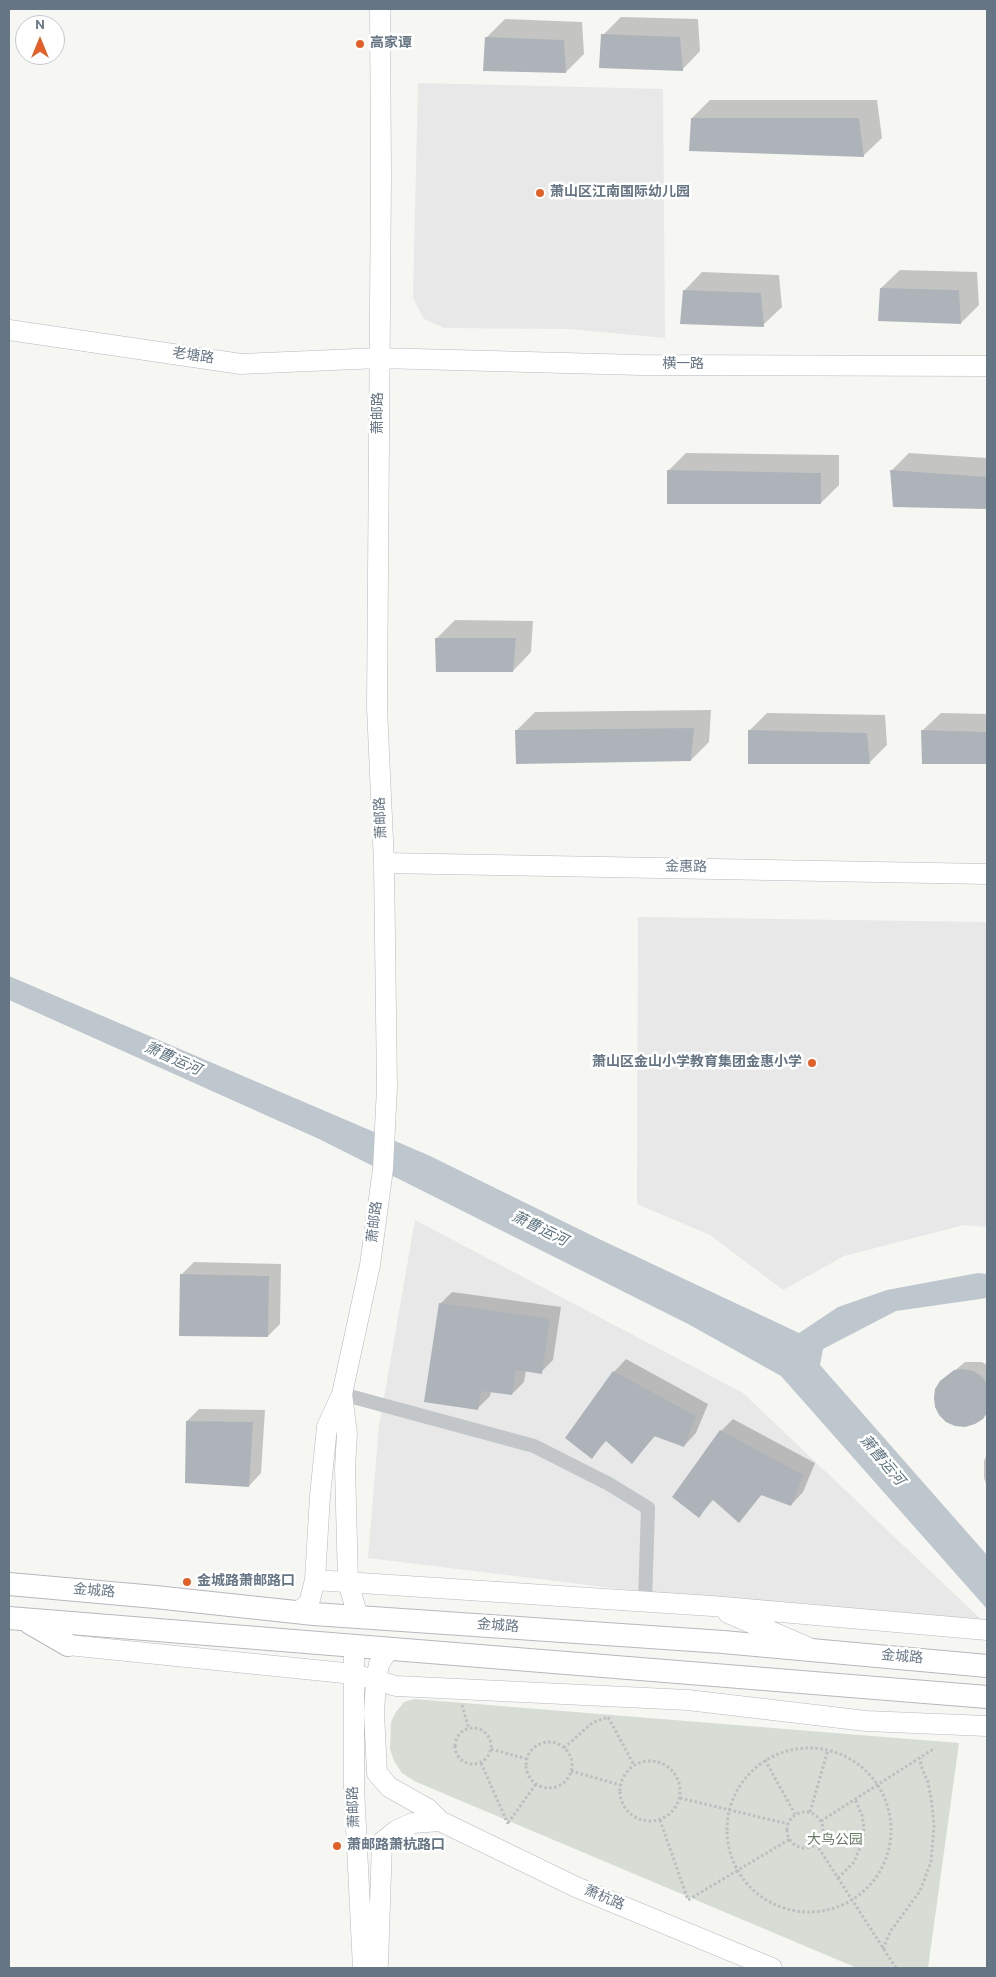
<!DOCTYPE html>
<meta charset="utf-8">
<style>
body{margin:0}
#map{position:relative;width:996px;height:1977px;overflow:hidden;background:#f6f7f3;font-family:Overpass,sans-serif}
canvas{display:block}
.frame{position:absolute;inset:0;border:10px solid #667584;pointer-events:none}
.north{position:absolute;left:15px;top:15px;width:50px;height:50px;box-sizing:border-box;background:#fff;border:1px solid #c2c8ce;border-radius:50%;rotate:0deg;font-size:14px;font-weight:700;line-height:20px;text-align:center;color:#667584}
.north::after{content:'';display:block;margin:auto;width:18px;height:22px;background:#e25f28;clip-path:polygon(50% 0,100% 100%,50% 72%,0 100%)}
</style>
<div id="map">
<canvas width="996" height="1977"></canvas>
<div class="frame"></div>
<div class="north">N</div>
</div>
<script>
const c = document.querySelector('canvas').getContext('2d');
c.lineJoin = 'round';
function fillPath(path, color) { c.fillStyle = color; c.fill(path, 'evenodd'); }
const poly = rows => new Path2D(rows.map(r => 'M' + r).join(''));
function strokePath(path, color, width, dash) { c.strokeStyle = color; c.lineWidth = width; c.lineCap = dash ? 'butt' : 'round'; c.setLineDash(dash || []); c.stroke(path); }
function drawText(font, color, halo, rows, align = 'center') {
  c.font = font + ' Overpass,"Noto Sans SC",sans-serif'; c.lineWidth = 5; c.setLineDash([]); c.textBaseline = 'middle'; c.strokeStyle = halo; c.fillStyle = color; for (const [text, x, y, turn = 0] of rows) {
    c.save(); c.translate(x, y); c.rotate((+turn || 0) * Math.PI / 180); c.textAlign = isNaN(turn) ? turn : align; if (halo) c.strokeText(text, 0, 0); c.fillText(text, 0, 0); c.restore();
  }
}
fillPath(poly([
 [418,83,663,89,665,338,569,329,444,328,424,319,413,298],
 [638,917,987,922,987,1227,964,1225,844,1256,783,1290,710,1235,637,1204],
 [415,1220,743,1393,987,1625,987,1634,368,1558,379,1426]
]), '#e7e8e7');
fillPath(poly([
 [414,1699,959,1743,928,1968,857,1968,414,1781,402,1773,394,1761,390,1749,391,1722,396,1712,404,1702]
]), '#d7ddd4');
fillPath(poly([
 [9,976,428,1155,597,1238,799,1333,838,1307,887,1290,978,1273,987,1274,987,1298,896,1311,823,1349,820,1365,987,1555,987,1609,781,1376,690,1325,319,1139,9,1000]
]), '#bdc7cd');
fillPath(poly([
 [621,17,698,19,700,51,682,70,603,35],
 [505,19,582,22,584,54,566,72,486,38],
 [710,100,877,100,882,138,863,156,692,118],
 [900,270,977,272,979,305,961,323,881,288],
 [702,272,779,275,782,307,763,325,684,291],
 [686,453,839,455,839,485,821,503,668,471],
 [909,453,987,458,987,508,894,505,891,471],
 [455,620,533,621,531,652,513,671,437,638],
 [711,710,709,742,691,760,516,731,535,712],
 [767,713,885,715,887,745,869,763,749,731],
 [941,713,987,714,987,763,923,763,922,731],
 [194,1262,281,1264,280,1324,268,1336,181,1275],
 [452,1292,561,1307,553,1360,541,1372,526,1370,524,1382,512,1394,491,1391,490,1396,478,1408,440,1304],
 [626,1359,708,1404,696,1433,684,1446,656,1435,632,1462,607,1440,592,1457,614,1372],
 [965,1362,982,1362,987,1365,987,1413,982,1418,941,1382],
 [199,1409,265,1410,261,1473,249,1486,187,1421],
 [733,1419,815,1463,803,1492,791,1505,762,1494,739,1521,714,1499,699,1516,721,1431],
 [987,1454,987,1486,984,1478,984,1461]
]), '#0003');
fillPath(poly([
 [601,34,680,37,683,71,599,68],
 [485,37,564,40,566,73,483,71],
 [691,118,859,118,864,157,689,151],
 [880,288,959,290,961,324,878,321],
 [683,290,761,293,764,327,680,324],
 [667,470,821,473,821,504,667,504],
 [890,470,987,477,987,509,893,507],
 [435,638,516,638,513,672,436,672],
 [694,728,691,761,516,764,515,730],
 [748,730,867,733,870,764,748,764],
 [921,730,987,732,987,764,922,764],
 [180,1274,269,1276,268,1337,179,1336],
 [439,1303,550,1319,542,1374,516,1370,512,1395,481,1391,478,1410,424,1402],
 [963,1369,973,1371,980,1375,987,1383,987,1413,983,1419,975,1424,965,1427,955,1426,946,1422,939,1415,935,1407,934,1398,935,1389,940,1381,954,1370],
 [613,1371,696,1416,684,1447,654,1436,632,1464,605,1440,592,1459,565,1438],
 [186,1421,253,1422,249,1487,185,1483],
 [720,1430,803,1475,791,1506,761,1495,739,1523,712,1499,699,1518,672,1497]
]), '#adb3b9');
const secondary = poly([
 [9,330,241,364,379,358,640,365,987,366],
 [384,863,987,874],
 [342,1394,347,1434,345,1468,348,1582,358,1617],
 [315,1580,712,1606,987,1630],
 [297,1613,309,1603,315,1580,320,1496,327,1427,342,1394,370,1265,383,1169,387,1087,384,863,377,707,381,175,380,9],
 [728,1613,807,1647],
 [68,1645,354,1674,396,1686,688,1700,866,1721,987,1726],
 [354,1646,354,1787,363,1968],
 [389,1649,379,1664,376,1680,374,1713,377,1773,389,1787,428,1809,440,1821,576,1887,772,1968],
 [376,1968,378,1964,382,1842,397,1830,413,1823,440,1821]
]);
const primary = poly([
 [9,1584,155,1597,314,1614,723,1642,987,1666],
 [9,1618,987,1697],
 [30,1623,68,1645]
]);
strokePath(secondary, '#b4b9be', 21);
strokePath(primary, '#b5b9bd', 24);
strokePath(poly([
 [462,1705,469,1729],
 '455 1746a18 18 0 1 1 36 0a18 18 0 1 1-36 0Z',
 '526 1765a23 23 0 1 1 46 0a23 23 0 1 1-46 0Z',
 '727 1830a82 82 0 1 1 164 0a82 82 0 1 1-164 0Z',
 [564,1748,592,1723,608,1717,634,1765],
 [491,1749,527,1759],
 [765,1760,795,1814],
 '620 1791a30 30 0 1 1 60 0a30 30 0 1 1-60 0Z',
 [481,1763,508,1824],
 [571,1771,620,1785],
 [680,1798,788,1824],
 [810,1812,828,1750],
 '787 1830a18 18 0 1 1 36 0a18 18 0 1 1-36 0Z',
 [660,1820,688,1900,790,1839],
 [821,1821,935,1748],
 [508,1823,536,1784],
 [816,1844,896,1968],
 [838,1878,854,1862,863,1840,864,1828,862,1815,855,1799],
 [883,1949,890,1932,920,1891,931,1862,934,1826,932,1804,928,1782,921,1766,920,1758]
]), '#bcbec0', 3, [2.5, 2.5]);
strokePath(poly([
 [342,1394,534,1446,609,1484,648,1508,645,1602]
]), '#c2c6c9', 14);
strokePath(secondary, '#fff', 20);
strokePath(primary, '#fff', 22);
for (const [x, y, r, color] of [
 [360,44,5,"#e25f28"],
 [540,193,5,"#e25f28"],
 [812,1063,5,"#e25f28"],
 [187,1582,5,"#e25f28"],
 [337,1846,5,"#e25f28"]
]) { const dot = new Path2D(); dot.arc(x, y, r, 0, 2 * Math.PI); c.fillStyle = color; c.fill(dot); strokePath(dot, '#fff', 2); }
drawText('bold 14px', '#667584', '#fff', [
 ["高家谭",370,44],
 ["萧山区江南国际幼儿园",550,193],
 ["萧山区金山小学教育集团金惠小学",802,1063,"right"],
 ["金城路萧邮路口",197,1582],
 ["萧邮路萧杭路口",347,1846]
], 'left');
drawText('14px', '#667584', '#fff', [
 ["老塘路",193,357,8],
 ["横一路",683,365],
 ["萧邮路",379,413,-90],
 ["萧邮路",382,818,-93],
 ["金惠路",686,868,1],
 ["萧邮路",376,1222,-83],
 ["金城路",94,1592,5],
 ["金城路",498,1627,4],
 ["金城路",902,1658,5],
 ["萧邮路",355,1807,-92],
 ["萧杭路",604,1899,23]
]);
drawText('14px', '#687b64', '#fff', [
 ["大鸟公园",835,1841]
]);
drawText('italic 15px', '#617680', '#fff', [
 ["萧曹运河",172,1060,24],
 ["萧曹运河",539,1230,26],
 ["萧曹运河",881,1461,50]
]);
</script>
